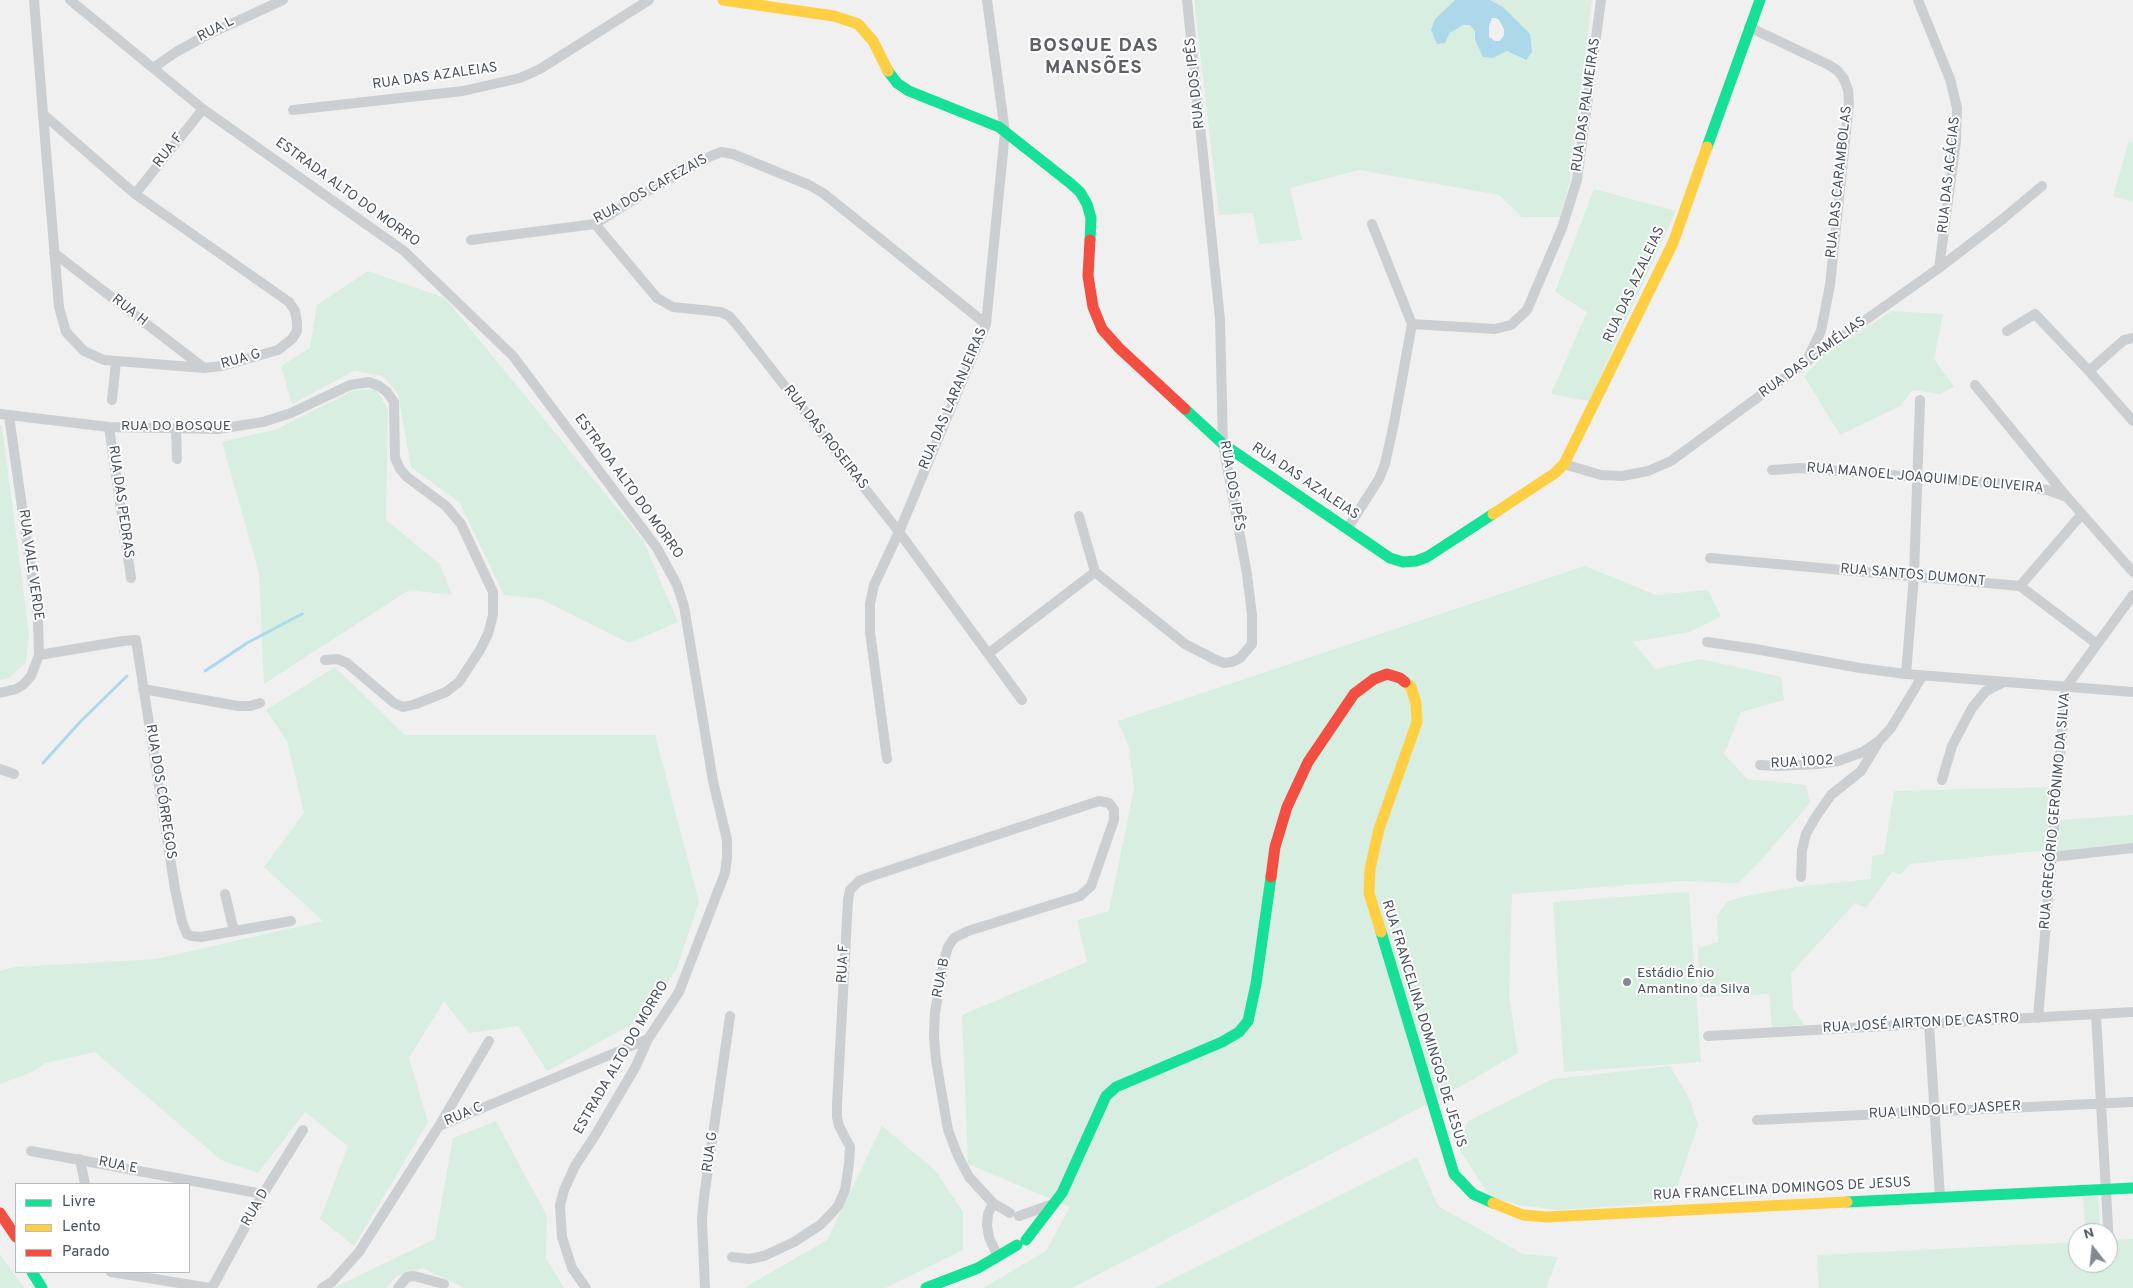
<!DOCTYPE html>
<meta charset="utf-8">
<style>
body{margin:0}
#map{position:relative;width:2133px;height:1288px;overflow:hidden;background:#f1f0f0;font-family:Overpass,sans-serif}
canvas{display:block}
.legend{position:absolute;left:15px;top:1183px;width:175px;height:90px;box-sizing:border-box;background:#fff;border:1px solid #b6b9be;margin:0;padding:6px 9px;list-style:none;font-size:15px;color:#48515c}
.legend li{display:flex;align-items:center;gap:10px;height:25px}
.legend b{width:25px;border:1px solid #b6b9be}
.north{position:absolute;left:2068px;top:1223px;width:50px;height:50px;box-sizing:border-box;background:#fff;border:1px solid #b6b9be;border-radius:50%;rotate:344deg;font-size:14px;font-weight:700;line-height:20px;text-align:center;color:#48515c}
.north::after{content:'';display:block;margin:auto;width:18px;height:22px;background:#838990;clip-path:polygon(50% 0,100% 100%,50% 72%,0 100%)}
</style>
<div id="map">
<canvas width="2133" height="1288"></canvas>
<ul class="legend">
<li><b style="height:6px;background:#16e098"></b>Livre</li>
<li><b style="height:6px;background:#ffcf43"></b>Lento</li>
<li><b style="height:6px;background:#f24e42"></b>Parado</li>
</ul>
<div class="north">N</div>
</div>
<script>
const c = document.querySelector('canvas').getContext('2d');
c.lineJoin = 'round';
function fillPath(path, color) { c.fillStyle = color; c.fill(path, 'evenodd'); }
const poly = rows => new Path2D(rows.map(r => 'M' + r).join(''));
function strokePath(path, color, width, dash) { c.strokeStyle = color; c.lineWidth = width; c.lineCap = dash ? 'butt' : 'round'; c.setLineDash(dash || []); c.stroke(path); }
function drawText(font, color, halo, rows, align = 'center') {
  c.font = font + ' Overpass,sans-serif'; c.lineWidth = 4; c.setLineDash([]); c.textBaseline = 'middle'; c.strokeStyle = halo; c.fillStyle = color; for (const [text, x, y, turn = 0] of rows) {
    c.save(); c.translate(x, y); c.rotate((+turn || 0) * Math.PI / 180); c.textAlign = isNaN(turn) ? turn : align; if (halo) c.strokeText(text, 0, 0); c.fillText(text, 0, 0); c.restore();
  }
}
fillPath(poly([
 [1194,0,1455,0,1435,19,1445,43,1450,33,1463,25,1471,25,1475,31,1475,40,1493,58,1507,51,1525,60,1508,13,1503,7,1490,0,1592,0,1570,181,1560,217,1522,217,1499,195,1359,170,1290,188,1302,240,1259,244,1253,213,1219,215],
 [2129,141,2133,142,2133,202,2113,196],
 [1594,189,1676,211,1589,401,1551,394,1587,312,1555,292],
 [368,271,445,298,643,540,678,622,629,643,541,599,504,595,460,503,411,467,398,394,383,376,354,371,292,404,281,366,310,348,317,305],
 [1892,311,1943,314,1934,359,1954,387,1940,394,1913,390,1900,406,1840,435,1804,376,1826,354],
 [376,389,388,410,386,520,440,564,452,595,409,590,264,684,259,573,222,442,277,429,352,391],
 [0,425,2,426,29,633,26,663,9,678,0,680],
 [1585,566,1656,595,1708,590,1721,617,1689,632,1633,642,1655,669,1701,659,1781,677,1784,700,1741,712,1724,754,1747,779,1806,785,1810,803,1762,859,1738,883,1679,881,1512,894,1509,996,1518,1053,1451,1092,1072,1288,983,1288,1046,1251,1070,1207,968,1164,962,1015,1087,962,1077,920,1109,911,1134,789,1129,748,1118,721],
 [335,667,405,735,655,735,699,902,676,970,645,1017,547,1071,518,1026,469,1033,444,1001,409,1058,428,1122,354,1246,320,1219,348,1146,305,1112,258,1173,221,1160,95,1052,46,1063,30,1073,0,1084,0,971,15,967,156,959,323,921,264,867,304,813,287,741,266,710],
 [2050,787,2048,850,1910,864,1901,874,1892,872,1866,908,1855,903,1791,973,1793,1008,1804,1025,1772,1027,1769,994,1700,997,1698,948,1718,942,1717,916,1728,901,1751,895,1796,887,1871,879,1872,856,1884,854,1894,791],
 [2133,815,2133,844,2056,852,2060,820],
 [1689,892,1701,1062,1564,1072,1553,902],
 [1670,1066,1690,1100,1698,1125,1672,1202,1560,1210,1519,1205,1490,1197,1458,1147,1468,1121,1553,1079],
 [496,1121,547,1216,546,1258,564,1288,464,1288,423,1268,397,1276,386,1288,333,1288,435,1239,453,1138],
 [882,1126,935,1170,963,1212,963,1250,885,1288,744,1288,827,1240],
 [1417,1157,1438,1206,1523,1254,1558,1257,1546,1288,1155,1288],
 [2083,1196,2098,1196,2100,1227,2085,1229],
 [2133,1239,2133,1288,1819,1288,1817,1255,2078,1242,2078,1263,2108,1263,2108,1240],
 [0,1254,24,1288,0,1288]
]), '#d7eee1');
fillPath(poly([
 [1455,0,1490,0,1503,7,1530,34,1532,52,1526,60,1507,51,1493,58,1483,57,1475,40,1475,31,1470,25,1463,25,1450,33,1445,43,1437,44,1431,30,1435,19],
 [1492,18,1496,18,1499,20,1504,29,1504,35,1500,41,1495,41,1489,37,1489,26]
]), '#add8ea');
strokePath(poly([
 [205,671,247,643,302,614],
 [43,763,80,722,127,676]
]), '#add8ea', 3);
strokePath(poly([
 [34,0,43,114,59,307,66,332,84,351,104,360,204,368,222,366,278,350,292,339,297,331,297,322,295,311,289,302,135,194,43,114],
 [70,0,203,109,404,251,513,356,657,548,677,585,684,606,713,781,727,840,727,858,725,873,679,992,648,1039,636,1066,596,1134,575,1166,564,1190,560,1205,562,1237,572,1268,586,1288],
 [1918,0,1950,79,1957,108,1956,141,1939,268],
 [1749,27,1829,65,1838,71,1844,79,1848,90,1849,103,1830,285,1821,331,1808,358],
 [153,68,176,52,207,35,283,0],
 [293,110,463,91,520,78,540,69,649,0],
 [135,194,203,109],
 [595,224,657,298,673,307,721,312,729,316,737,325,899,532,1022,700],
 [1372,224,1412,324],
 [471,240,595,224,639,196,711,156,721,152,733,154,809,185,823,193,986,324],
 [54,253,204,368],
 [2007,331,2035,314,2089,371,2133,421],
 [2089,371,2124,340,2133,338],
 [1975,385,2066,496],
 [112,400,116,362],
 [0,414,109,427,218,429,263,422,291,413,350,385,369,382,379,386,387,392,394,402,395,458,400,469,407,477,446,506,461,524,493,592,493,615,488,634,480,650,459,682,446,692,416,704,403,707,394,703,347,663,337,659,325,660],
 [109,427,131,578],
 [176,429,177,459],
 [1564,464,1601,475,1622,476,1648,471,1671,461,1806,362,1939,268,2004,218,2042,186],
 [1772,470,1800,468,2018,485,2047,490,2067,497,2133,572],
 [1079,516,1095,572],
 [1347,529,1379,479,1385,464,1394,423,1412,324,1495,329,1511,325,1527,310,1562,228,1577,180,1601,0],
 [1710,558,2020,586,2097,644],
 [2020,586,2082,514],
 [1707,642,1755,649,1860,668,1906,674,2133,692],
 [989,653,1095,572,1185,644,1214,659,1224,663,1232,662,1240,658,1252,644,1252,615,1247,574,1223,444,1220,319,1187,0],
 [39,655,123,641,136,640,175,889,182,922,187,934,191,936,201,937,291,921],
 [1906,674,1914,576,1920,400],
 [143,689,238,706,250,706,260,703],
 [0,693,16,689,23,685,31,676,39,655,38,619,9,416],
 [887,759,870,632,870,604,874,585,899,532,986,324,1005,132,987,0],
 [1760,765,1778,766,1818,764,1838,761,1863,752,1880,740,1891,728,1923,675],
 [0,769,14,774],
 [1942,780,1952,746,1972,708,1986,691,2004,682],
 [2052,857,2133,848],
 [1801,877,1802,850,1806,834,1815,818,1831,795,1861,771,1878,743],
 [225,894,234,931],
 [2096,1015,2109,1244],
 [2038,1018,2066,687,2133,595],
 [1929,1024,1940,1197],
 [1708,1036,2133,1012],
 [1757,1120,2133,1102],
 [439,1126,489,1041],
 [31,1151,263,1194],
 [80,1159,85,1184],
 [993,1203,988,1214,987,1225,989,1237,998,1257],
 [1019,1216,1053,1204],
 [732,1257,749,1259,764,1256,794,1242,820,1225,829,1216,838,1206,845,1190,849,1164,850,1147,839,1126,837,1117,837,1105,848,900,850,890,859,881,869,877,1099,801,1109,803,1114,810,1114,820,1091,886,1080,896,968,931,954,938,948,947,945,957,935,1012,934,1036,936,1060,948,1130,958,1156,969,1177,993,1203,1010,1213],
 [111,1272,210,1288],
 [212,1288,263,1194,303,1130],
 [322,1288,332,1282,359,1252,439,1126,648,1039],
 [398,1288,407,1277,414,1276,444,1284],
 [705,1288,702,1220,704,1197,730,1016]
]), '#cccfd1', 10);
strokePath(poly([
 [888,71,897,83,909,91,999,127,1070,183,1080,192,1087,204,1091,218,1090,240],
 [1707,147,1760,0],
 [1185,409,1223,444,1390,558,1403,562,1416,561,1427,557,1493,514],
 [1381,932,1454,1174,1473,1194,1493,1203],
 [1847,1202,2133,1188],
 [1026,1240,1062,1193,1106,1096,1116,1087,1222,1042,1239,1032,1248,1021,1256,984,1271,877],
 [32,1272,42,1288],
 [926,1288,978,1268,1017,1245]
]), '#16e098', 11);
strokePath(poly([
 [723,0,834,16,858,24,873,41,888,71],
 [1493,514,1555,473,1564,464,1673,243,1707,147],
 [1381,932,1369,893,1370,869,1379,829,1417,722,1416,703,1411,687,1405,682],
 [1493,1203,1523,1215,1547,1217,1847,1202]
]), '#ffcf43', 11);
strokePath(poly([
 [1090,240,1088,276,1093,307,1102,329,1119,348,1185,409],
 [1271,877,1275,847,1287,807,1308,762,1354,694,1374,679,1387,674,1400,678,1405,682],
 [0,1213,16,1237]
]), '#f24e42', 11);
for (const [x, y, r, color] of [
 [1627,982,5,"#838990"]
]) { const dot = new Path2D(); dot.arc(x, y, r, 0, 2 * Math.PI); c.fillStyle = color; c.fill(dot); strokePath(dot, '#fff', 2); }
drawText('14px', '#48515c', '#fff', [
 ["RUA L",216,30,-27],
 ["RUA DAS AZALEIAS",435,77,-8],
 ["RUA DOS IPÊS",1196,83,-96],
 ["RUA DAS PALMEIRAS",1587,105,-82],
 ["RUA F",169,151,-52],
 ["RUA DAS ACÁCIAS",1950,175,-84],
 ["RUA DAS CARAMBOLAS",1840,182,-84],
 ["RUA DOS CAFEZAIS",651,190,-29],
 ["ESTRADA ALTO DO MORRO",347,193,36],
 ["RUA DAS AZALEIAS",1635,285,-65],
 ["RUA H",129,311,38],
 ["RUA DAS CAMÉLIAS",1813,358,-36],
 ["RUA G",241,360,-16],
 ["RUA DAS LARANJEIRAS",954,399,-67],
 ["RUA DO BOSQUE",176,427],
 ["RUA DAS ROSEIRAS",825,438,52],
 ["RUA MANOEL JOAQUIM DE OLIVEIRA",1925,479,5],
 ["RUA DAS AZALEIAS",1305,482,34],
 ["RUA DOS IPÊS",1231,486,80],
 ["ESTRADA ALTO DO MORRO",628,487,54],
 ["RUA DAS PEDRAS",120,502,82],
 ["RUA VALE VERDE",30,565,82],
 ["RUA SANTOS DUMONT",1913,576,5],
 ["RUA 1002",1802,763,-3],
 ["RUA DOS CÓRREGOS",160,792,81],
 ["RUA GREGÓRIO GERÔNIMO DA SILVA",2056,811,-85],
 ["RUA F",844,964,-87],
 ["RUA B",942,978,-79],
 ["RUA FRANCELINA DOMINGOS DE JESUS",1423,1024,73],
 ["RUA JOSÉ AIRTON DE CASTRO",1921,1024,-3],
 ["ESTRADA ALTO DO MORRO",622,1058,-60],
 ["RUA LINDOLFO JASPER",1945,1111,-3],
 ["RUA C",464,1115,-23],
 ["RUA G",711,1152,-82],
 ["RUA E",118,1166,11],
 ["RUA FRANCELINA DOMINGOS DE JESUS",1782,1190,-3],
 ["RUA D",256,1208,-61]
]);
drawText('14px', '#48515c', '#fff', [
 ["Estádio Ênio",1637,974],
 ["Amantino da Silva",1637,990]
], 'left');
c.letterSpacing = '1px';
drawText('bold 19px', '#5c5f64', '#fff', [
 ["BOSQUE DAS",1094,47],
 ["MANSÕES",1094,69]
]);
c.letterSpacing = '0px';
</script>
